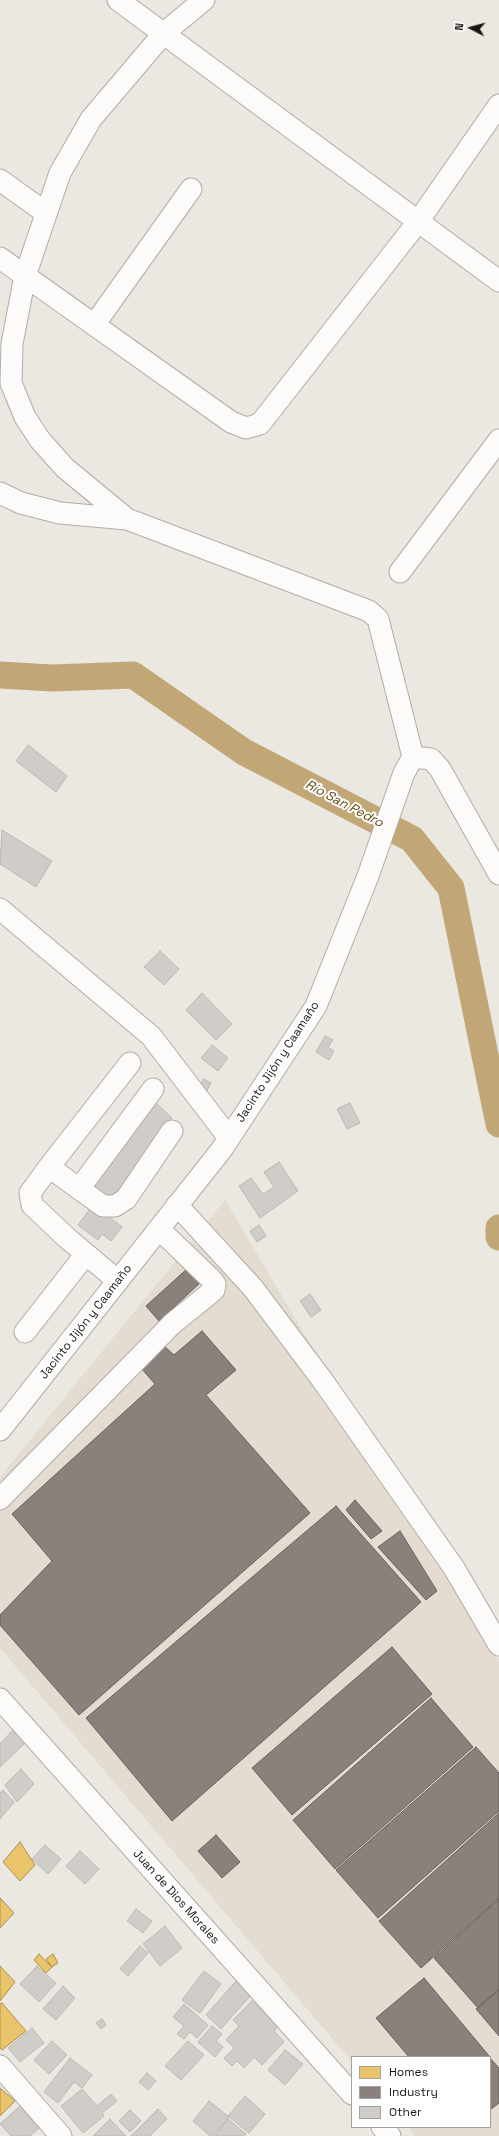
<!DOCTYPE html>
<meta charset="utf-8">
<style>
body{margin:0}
#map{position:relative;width:499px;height:2136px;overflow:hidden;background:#ebe7e1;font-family:"Space Grotesk",sans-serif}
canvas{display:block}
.legend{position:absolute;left:351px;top:2056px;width:140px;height:72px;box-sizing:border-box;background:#fff;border:1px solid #a3a2a1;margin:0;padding:5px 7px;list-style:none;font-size:12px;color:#1a1714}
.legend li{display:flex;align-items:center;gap:8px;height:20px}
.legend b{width:20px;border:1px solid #a3a2a1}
.north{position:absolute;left:451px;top:8px;width:40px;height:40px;-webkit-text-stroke:3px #fff;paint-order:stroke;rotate:276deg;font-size:11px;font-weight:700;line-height:16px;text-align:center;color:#1a1714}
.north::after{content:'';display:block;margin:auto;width:14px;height:18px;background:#1a1714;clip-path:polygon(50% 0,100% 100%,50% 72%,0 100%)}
</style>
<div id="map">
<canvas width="499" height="2136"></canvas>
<ul class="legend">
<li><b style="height:11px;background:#e9c46a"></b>Homes</li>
<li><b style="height:11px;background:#8a817c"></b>Industry</li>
<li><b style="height:11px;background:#d0cdc8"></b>Other</li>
</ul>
<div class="north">N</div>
</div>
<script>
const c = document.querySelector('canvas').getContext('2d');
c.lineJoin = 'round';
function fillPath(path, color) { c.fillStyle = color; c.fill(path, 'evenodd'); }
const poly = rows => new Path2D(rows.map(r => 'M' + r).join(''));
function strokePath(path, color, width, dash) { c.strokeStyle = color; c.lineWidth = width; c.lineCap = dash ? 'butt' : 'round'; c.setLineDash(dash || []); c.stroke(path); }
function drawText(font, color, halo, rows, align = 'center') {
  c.font = font + ' "Space Grotesk",sans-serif'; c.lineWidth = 4; c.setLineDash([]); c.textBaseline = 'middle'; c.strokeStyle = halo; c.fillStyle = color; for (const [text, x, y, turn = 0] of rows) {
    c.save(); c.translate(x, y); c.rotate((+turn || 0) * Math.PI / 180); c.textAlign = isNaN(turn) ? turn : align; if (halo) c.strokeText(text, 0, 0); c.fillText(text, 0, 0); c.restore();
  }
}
fillPath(poly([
 [225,1200,499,1661,499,2136,415,2136,408,2127,490,2127,490,2057,352,2057,352,2062,0,1648,0,1477]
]), '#e4dcd0');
const homes = poly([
 [20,1842,35,1865,20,1881,3,1862,20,1842],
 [0,1898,14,1913,0,1928,0,1898],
 [39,1954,52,1967,46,1973,34,1960,39,1954],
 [53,1954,58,1963,52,1967,46,1959,53,1954],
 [0,1966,15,1982,0,2001,0,1966],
 [2,2003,26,2031,2,2050,0,2048,0,2004,2,2003],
 [0,2088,15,2101,0,2116,0,2088]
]);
fillPath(homes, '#e9c46a');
strokePath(homes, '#ab9050', 1);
const industry = poly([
 [188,1268,201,1282,159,1321,146,1306,188,1268],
 [202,1331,236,1370,206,1395,310,1513,79,1715,0,1625,0,1615,52,1561,12,1514,155,1384,141,1368,164,1346,174,1355,202,1331],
 [355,1500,382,1531,371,1539,346,1510,355,1500],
 [336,1506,421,1602,172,1821,86,1718,336,1506],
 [400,1531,437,1591,426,1600,378,1547,400,1531],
 [392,1647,432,1694,292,1815,252,1768,392,1647],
 [431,1698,473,1747,335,1869,293,1820,431,1698],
 [476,1747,499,1773,499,1811,378,1918,336,1870,476,1747],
 [499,1813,499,1898,421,1968,379,1921,499,1813],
 [216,1835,240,1862,222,1878,198,1851,216,1835],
 [499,1899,499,1989,478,2008,434,1958,499,1899],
 [424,1978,490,2057,409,2057,376,2018,424,1978],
 [499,1990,499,2036,476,2009,499,1990],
 [490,2058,499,2068,499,2103,490,2110,490,2058]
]);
fillPath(industry, '#8a817c');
strokePath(industry, '#68615d', 1);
strokePath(poly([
 [0,675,52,678,133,675,244,752,412,839,451,888,499,1124],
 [499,1228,499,1237]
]), '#c2a776', 27);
const building = poly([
 [28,745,67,776,56,792,16,761,28,745],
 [2,830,52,861,36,887,0,864,2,830],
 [160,951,179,969,164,985,144,967,160,951],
 [202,993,232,1024,216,1040,186,1010,202,993],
 [325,1036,333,1040,328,1047,334,1051,329,1060,316,1052,325,1036],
 [212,1045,228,1058,218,1071,201,1058,212,1045],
 [204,1079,211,1083,206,1092,198,1087,204,1079],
 [156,1103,172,1118,111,1200,92,1186,156,1103],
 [350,1103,360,1123,347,1129,337,1109,350,1103],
 [279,1162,298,1191,260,1218,239,1186,251,1178,263,1194,274,1187,264,1172,279,1162],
 [93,1205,122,1227,111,1241,102,1234,98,1240,78,1225,93,1205],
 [259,1225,266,1236,257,1242,250,1231,259,1225],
 [310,1294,321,1310,311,1317,300,1301,310,1294],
 [13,1730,25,1743,0,1767,0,1744,13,1730],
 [21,1769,34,1784,17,1802,5,1785,21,1769],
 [3,1790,14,1802,0,1819,0,1793,3,1790],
 [45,1845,61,1859,48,1874,32,1859,45,1845],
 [80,1851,99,1869,85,1884,66,1866,80,1851],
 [136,1909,152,1921,143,1933,127,1921,136,1909],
 [165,1926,182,1948,160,1966,143,1944,165,1926],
 [140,1946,148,1953,128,1976,120,1969,140,1946],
 [37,1966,56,1983,39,2002,20,1984,37,1966],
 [204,1971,221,1984,200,2013,182,2000,204,1971],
 [236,1981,251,1995,221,2029,206,2015,236,1981],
 [63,1986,75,1998,56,2020,43,2009,63,1986],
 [252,2001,278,2026,274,2031,284,2042,262,2065,254,2057,244,2068,237,2061,232,2066,224,2058,234,2048,226,2040,239,2026,233,2020,252,2001],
 [184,2004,208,2025,197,2038,190,2032,184,2039,177,2034,184,2026,173,2017,184,2004],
 [102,2019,106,2025,101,2029,96,2023,102,2019],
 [212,2026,222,2034,216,2041,223,2047,215,2057,198,2042,212,2026],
 [32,2028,44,2043,20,2062,8,2048,32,2028],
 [52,2041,67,2055,49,2074,34,2060,52,2041],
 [188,2041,204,2055,181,2080,165,2066,188,2041],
 [285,2050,303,2064,285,2085,268,2070,285,2050],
 [70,2058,92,2075,82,2088,74,2082,58,2103,44,2092,70,2058],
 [147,2073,156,2081,148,2090,139,2082,147,2073],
 [82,2089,97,2106,111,2094,117,2101,102,2113,104,2116,83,2133,61,2106,82,2089],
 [245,2096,265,2114,249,2133,228,2116,245,2096],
 [209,2101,229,2117,213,2136,210,2136,193,2121,209,2101],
 [20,2106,39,2128,30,2136,11,2136,0,2124,20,2106],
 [158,2109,167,2119,150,2136,131,2136,158,2109],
 [130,2110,141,2121,130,2132,119,2121,130,2110],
 [110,2119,126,2136,93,2136,110,2119],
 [228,2119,246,2134,244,2136,215,2136,228,2119]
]);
fillPath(building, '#d0cdc8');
strokePath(building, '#bcb9b4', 1);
const minor = poly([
 [118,0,499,281],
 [204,0,164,33,91,119,60,173,25,276,12,344,11,383,25,417,40,440,65,468,127,519,369,611,378,619,413,757],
 [0,180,46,213],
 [0,258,231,422,246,428,260,424,417,223,499,105],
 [94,325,191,189],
 [0,493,21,503,60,513,127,519],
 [400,572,499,440],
 [0,909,151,1036,229,1138],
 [49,1167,103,1206,115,1206,126,1199,172,1131],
 [79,1189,153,1089],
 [177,1205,253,1288,323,1381,454,1568,499,1645],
 [118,1281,67,1238,32,1205,30,1193,49,1167,130,1063],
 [25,1332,86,1254],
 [0,1430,222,1149,316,1006,368,876,404,773,413,757,431,759,440,769,499,874],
 [0,1499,172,1324,214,1290,215,1284,211,1279,159,1229],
 [0,1699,352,2094],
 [0,2066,61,2136],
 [382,2127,390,2136]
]);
strokePath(minor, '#b0ada8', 23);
strokePath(minor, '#fcfbfa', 21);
drawText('12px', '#1a1714', '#fff', [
 ["Jacinto Jijón y Caamaño",278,1062,-57],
 ["Jacinto Jijón y Caamaño",86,1322,-52],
 ["Juan de Dios Morales",176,1897,48]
]);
drawText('italic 13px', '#60450f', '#fff', [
 ["Río San Pedro",344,804,28]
]);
</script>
